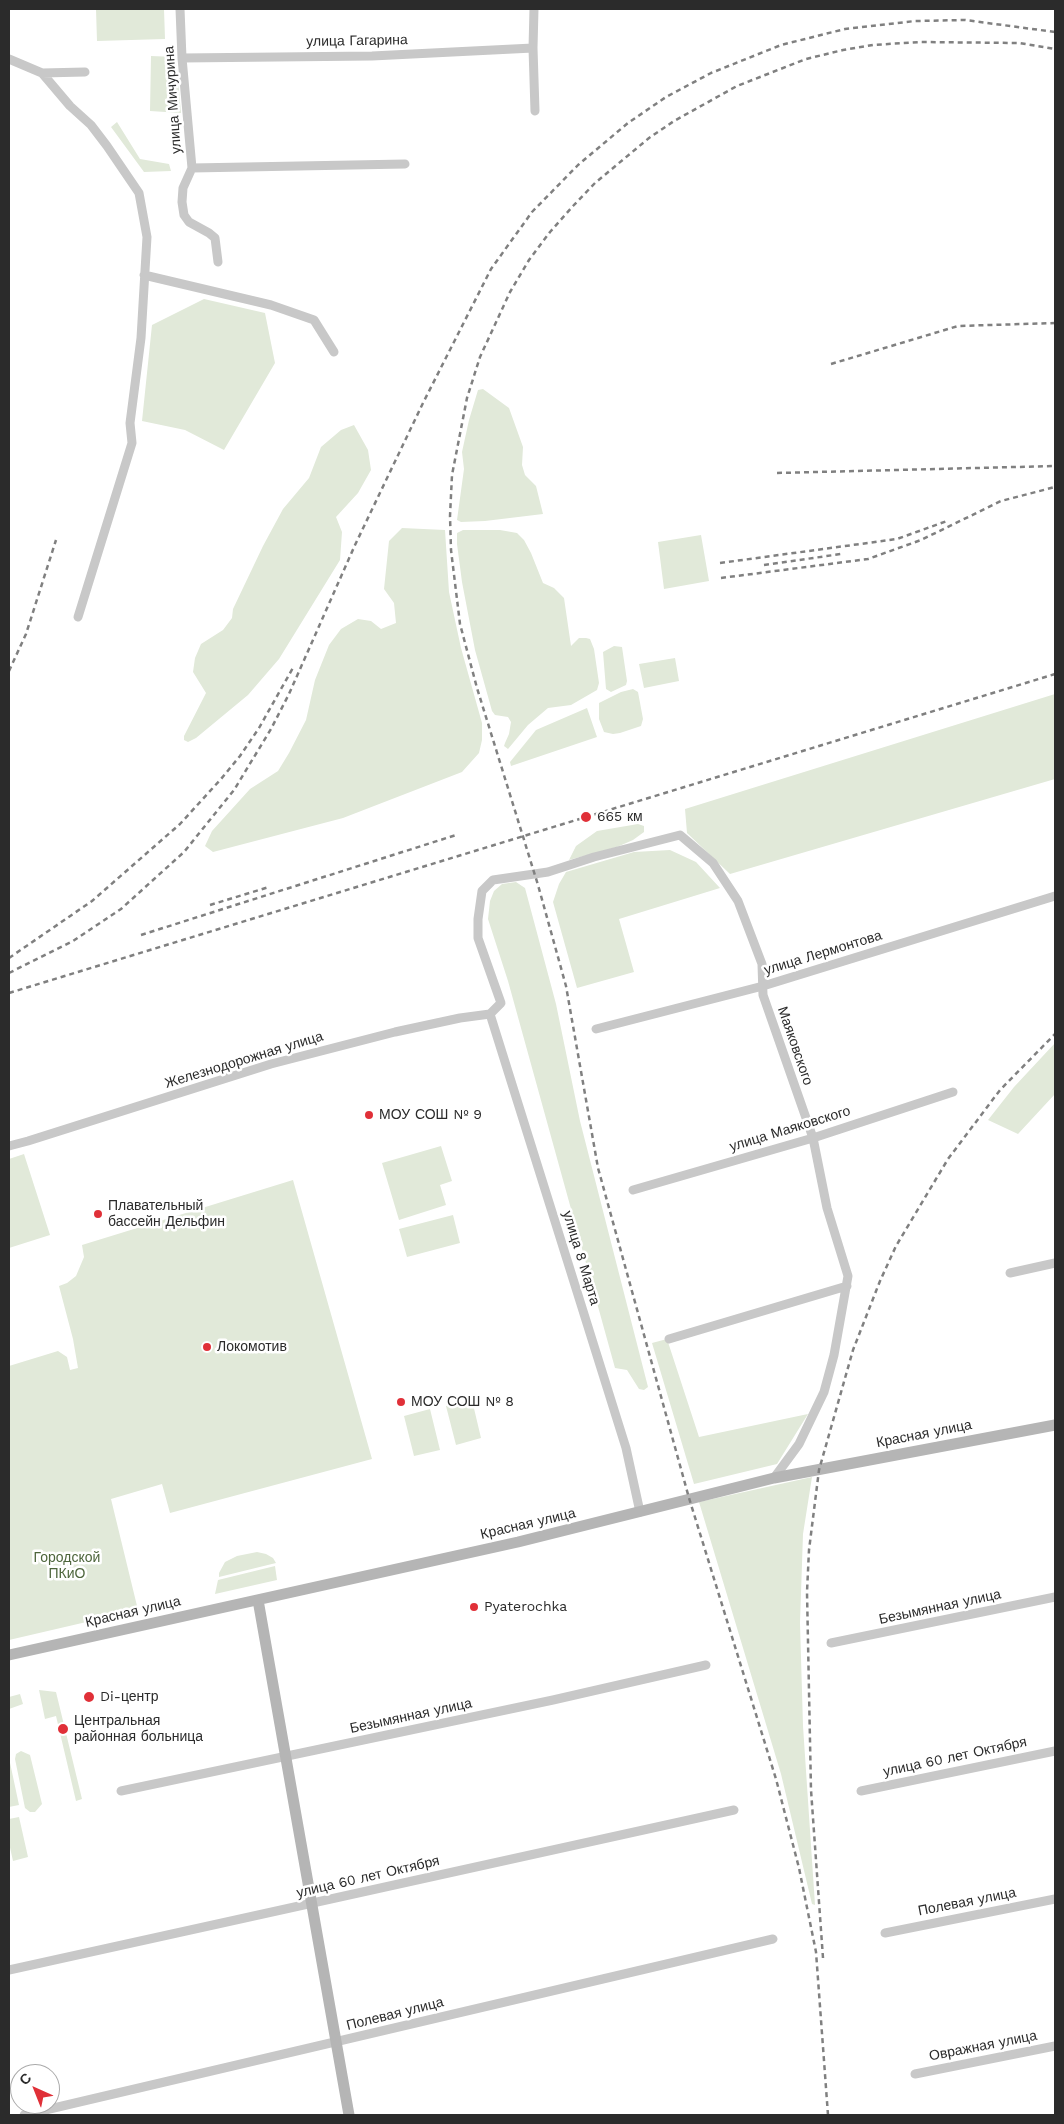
<!DOCTYPE html>
<meta charset="utf-8">
<style>
body{margin:0}
#map{position:relative;width:1064px;height:2124px;overflow:hidden;background:#fff;font-family:"Work Sans",sans-serif}
canvas{display:block}
.frame{position:absolute;inset:0;border:10px solid #2b2b2b;pointer-events:none}
.north{position:absolute;left:10px;top:2064px;width:50px;height:50px;box-sizing:border-box;background:#fff;border:1px solid #aaa;border-radius:50%;rotate:316deg;font-size:14px;font-weight:700;line-height:20px;text-align:center;color:#2b2b2b}
.north::after{content:'';display:block;margin:auto;width:18px;height:22px;background:#e03038;clip-path:polygon(50% 0,100% 100%,50% 72%,0 100%)}
</style>
<div id="map">
<canvas width="1064" height="2124"></canvas>
<div class="frame"></div>
<div class="north">С</div>
</div>
<script>
const c = document.querySelector('canvas').getContext('2d');
c.lineJoin = 'round';
function fillPath(path, color) { c.fillStyle = color; c.fill(path, 'evenodd'); }
const poly = rows => new Path2D(rows.map(r => 'M' + r).join(''));
function strokePath(path, color, width, dash) { c.strokeStyle = color; c.lineWidth = width; c.lineCap = dash ? 'butt' : 'round'; c.setLineDash(dash || []); c.stroke(path); }
function drawText(font, color, halo, rows, align = 'center') {
  c.font = font + ' "Work Sans",sans-serif'; c.lineWidth = 5; c.setLineDash([]); c.textBaseline = 'middle'; c.strokeStyle = halo; c.fillStyle = color; for (const [text, x, y, turn = 0] of rows) {
    c.save(); c.translate(x, y); c.rotate((+turn || 0) * Math.PI / 180); c.textAlign = isNaN(turn) ? turn : align; if (halo) c.strokeText(text, 0, 0); c.fillText(text, 0, 0); c.restore();
  }
}
fillPath(poly([
 [96,9,164,9,165,39,97,41],
 [151,56,176,57,181,113,150,111],
 [117,122,140,159,169,164,171,171,144,172,111,127],
 [204,299,265,313,275,363,224,450,185,430,142,421,152,325],
 [483,389,509,408,523,447,522,465,525,475,536,486,543,514,485,521,461,522,457,520,464,469,462,452,469,420,478,390],
 [354,425,368,450,371,470,358,493,336,517,342,532,340,560,279,659,248,695,196,738,188,742,184,740,184,736,206,693,193,672,195,658,201,644,223,630,232,618,233,609,263,546,283,509,309,478,321,447,341,430],
 [402,528,445,530,449,592,461,648,482,723,482,740,479,753,462,772,343,818,213,852,205,846,212,831,250,789,278,771,289,753,306,720,315,680,329,645,341,629,358,619,371,621,381,629,396,623,394,603,384,589,389,541],
 [463,530,500,530,517,533,524,540,531,553,543,583,554,588,564,598,571,646,579,638,586,638,590,639,594,649,599,683,597,690,571,705,548,708,528,725,508,749,504,746,505,743,509,734,511,722,508,717,495,715,492,711,475,650,462,582,457,544,457,533],
 [701,535,709,581,664,589,658,542],
 [614,646,622,647,627,681,626,685,611,692,606,689,603,652],
 [675,658,679,681,644,688,639,664],
 [633,689,638,692,643,719,641,726,620,733,613,734,604,732,599,719,599,703,621,692],
 [1055,694,1055,779,730,874,687,833,685,809],
 [587,708,597,737,511,766,510,762,536,730],
 [638,824,644,826,644,832,633,840,617,847,569,860,576,846,597,831],
 [670,850,696,862,720,888,619,919,634,972,577,988,553,902,559,884,566,872,634,852],
 [516,882,525,888,556,1004,580,1121,648,1387,644,1390,639,1389,627,1370,615,1368,508,981,488,919,490,901,494,891,502,884],
 [1055,1043,1055,1094,1018,1134,988,1120,1014,1087],
 [441,1146,452,1181,440,1185,446,1205,399,1220,382,1163],
 [24,1154,50,1235,9,1248,9,1159],
 [293,1180,372,1459,170,1513,162,1484,111,1499,138,1610,9,1640,9,1366,58,1351,67,1357,70,1370,78,1368,73,1339,59,1286,67,1283,76,1276,84,1257,82,1245],
 [453,1215,460,1243,407,1257,399,1229],
 [667,1339,699,1437,808,1414,777,1464,694,1484,652,1343],
 [472,1400,481,1438,456,1445,446,1406],
 [430,1409,440,1450,414,1456,404,1416],
 [812,1477,803,1534,800,1623,803,1726,815,1905,812,1904,781,1774,699,1502],
 [257,1552,266,1554,273,1558,276,1563,219,1577,219,1573,225,1562,237,1556],
 [275,1566,277,1580,215,1594,218,1580],
 [39,1690,56,1692,82,1799,76,1801,56,1716,45,1719],
 [20,1694,23,1704,9,1709,9,1697],
 [21,1751,30,1755,42,1804,35,1812,30,1812,25,1808,15,1759,16,1754],
 [9,1758,19,1805,9,1807],
 [19,1817,28,1857,13,1861,9,1843,9,1819]
]), '#e1e9d9');
strokePath(poly([
 [180,9,182,58,192,168,183,188,182,202,184,215,189,222,209,233,215,238,218,262],
 [534,9,533,48,535,111],
 [182,58,372,56,533,48],
 [9,59,42,73,70,106,91,125,107,146,139,193,147,237,141,338,130,423,132,443,78,617],
 [42,73,85,72],
 [192,168,405,164],
 [144,275,271,305,314,320,334,352],
 [490,1014,501,1003,478,938,478,919,482,891,493,880,548,872,594,857,680,835,713,863,738,901,762,964,763,995,813,1138,827,1208,848,1276,834,1355,824,1392,799,1444,774,1478],
 [490,1014,626,1448,640,1512],
 [596,1029,763,986,1055,896],
 [9,1146,28,1141,271,1064,395,1032,460,1018,490,1014],
 [633,1190,813,1138,953,1092],
 [1010,1273,1055,1263],
 [669,1339,847,1286],
 [831,1643,1055,1597],
 [121,1791,553,1700,706,1665],
 [861,1791,1055,1751],
 [885,1933,1055,1899],
 [9,1970,734,1810],
 [915,2074,1055,2046],
 [24,2115,773,1939]
]), '#c8c8c8', 9);
strokePath(poly([
 [258,1600,349,2115],
 [9,1655,518,1542,774,1478,1055,1425]
]), '#b5b5b5', 11);
strokePath(poly([
 [831,364,958,326,1055,323],
 [777,473,1055,466],
 [720,563,897,539,947,521],
 [764,565,841,554],
 [721,578,868,559,921,540,1001,501,1055,487],
 [9,671,26,634,56,540],
 [210,905,269,887],
 [141,935,456,835],
 [9,958,92,901,180,824,221,779,240,756,259,728,294,666],
 [9,973,73,941,121,909,184,852,234,790,271,729,289,694,355,545,423,403,491,269,532,212,578,165,628,123,666,97,711,73,781,45,845,29,915,21,965,20,1055,32],
 [9,993,1055,674],
 [823,1958,811,1790,807,1592,809,1550,819,1470,853,1350,880,1281,896,1246,948,1159,1000,1090,1055,1034],
 [828,2115,816,1952,799,1868,776,1779,689,1498,598,1168,566,986,538,885,477,688,460,624,451,550,450,516,452,475,467,398,480,357,510,292,529,260,550,232,573,206,595,183,649,138,674,121,737,86,806,59,843,50,873,45,920,42,1019,43,1055,49]
]), '#808080', 2.5, [5, 4]);
for (const [x, y, r, color] of [
 [586,817,6,"#e03038"],
 [369,1115,5,"#e03038"],
 [98,1214,5,"#e03038"],
 [207,1347,5,"#e03038"],
 [401,1402,5,"#e03038"],
 [474,1607,5,"#e03038"],
 [89,1697,6,"#e03038"],
 [63,1729,6,"#e03038"]
]) { const dot = new Path2D(); dot.arc(x, y, r, 0, 2 * Math.PI); c.fillStyle = color; c.fill(dot); strokePath(dot, '#fff', 2); }
drawText('14px', '#2b2b2b', '#fff', [
 ["улица Гагарина",357,41,-1],
 ["улица Мичурина",173,100,-94],
 ["улица Лермонтова",823,953,-17],
 ["Маяковского",795,1046,71],
 ["Железнодорожная улица",244,1060,-17],
 ["улица Маяковского",790,1129,-17],
 ["улица 8 Марта",581,1258,73],
 ["Красная улица",924,1434,-11],
 ["Красная улица",528,1524,-13],
 ["Безымянная улица",940,1607,-12],
 ["Красная улица",133,1612,-13],
 ["Безымянная улица",411,1716,-12],
 ["улица 60 лет Октября",955,1757,-12],
 ["улица 60 лет Октября",368,1877,-13],
 ["Полевая улица",967,1902,-11],
 ["Полевая улица",395,2014,-14],
 ["Овражная улица",983,2046,-11]
]);
drawText('14px', '#2b2b2b', '#fff', [
 ["665 км",597,817],
 ["МОУ СОШ № 9",379,1115],
 ["Плавательный",108,1206],
 ["бассейн Дельфин",108,1222],
 ["Локомотив",217,1347],
 ["МОУ СОШ № 8",411,1402],
 ["Pyaterochka",484,1607],
 ["Di-центр",100,1697],
 ["Центральная",74,1721],
 ["районная больница",74,1737]
], 'left');
drawText('14px', '#4d653b', '#fff', [
 ["Городской",67,1558],
 ["ПКиО",67,1574]
]);
</script>
